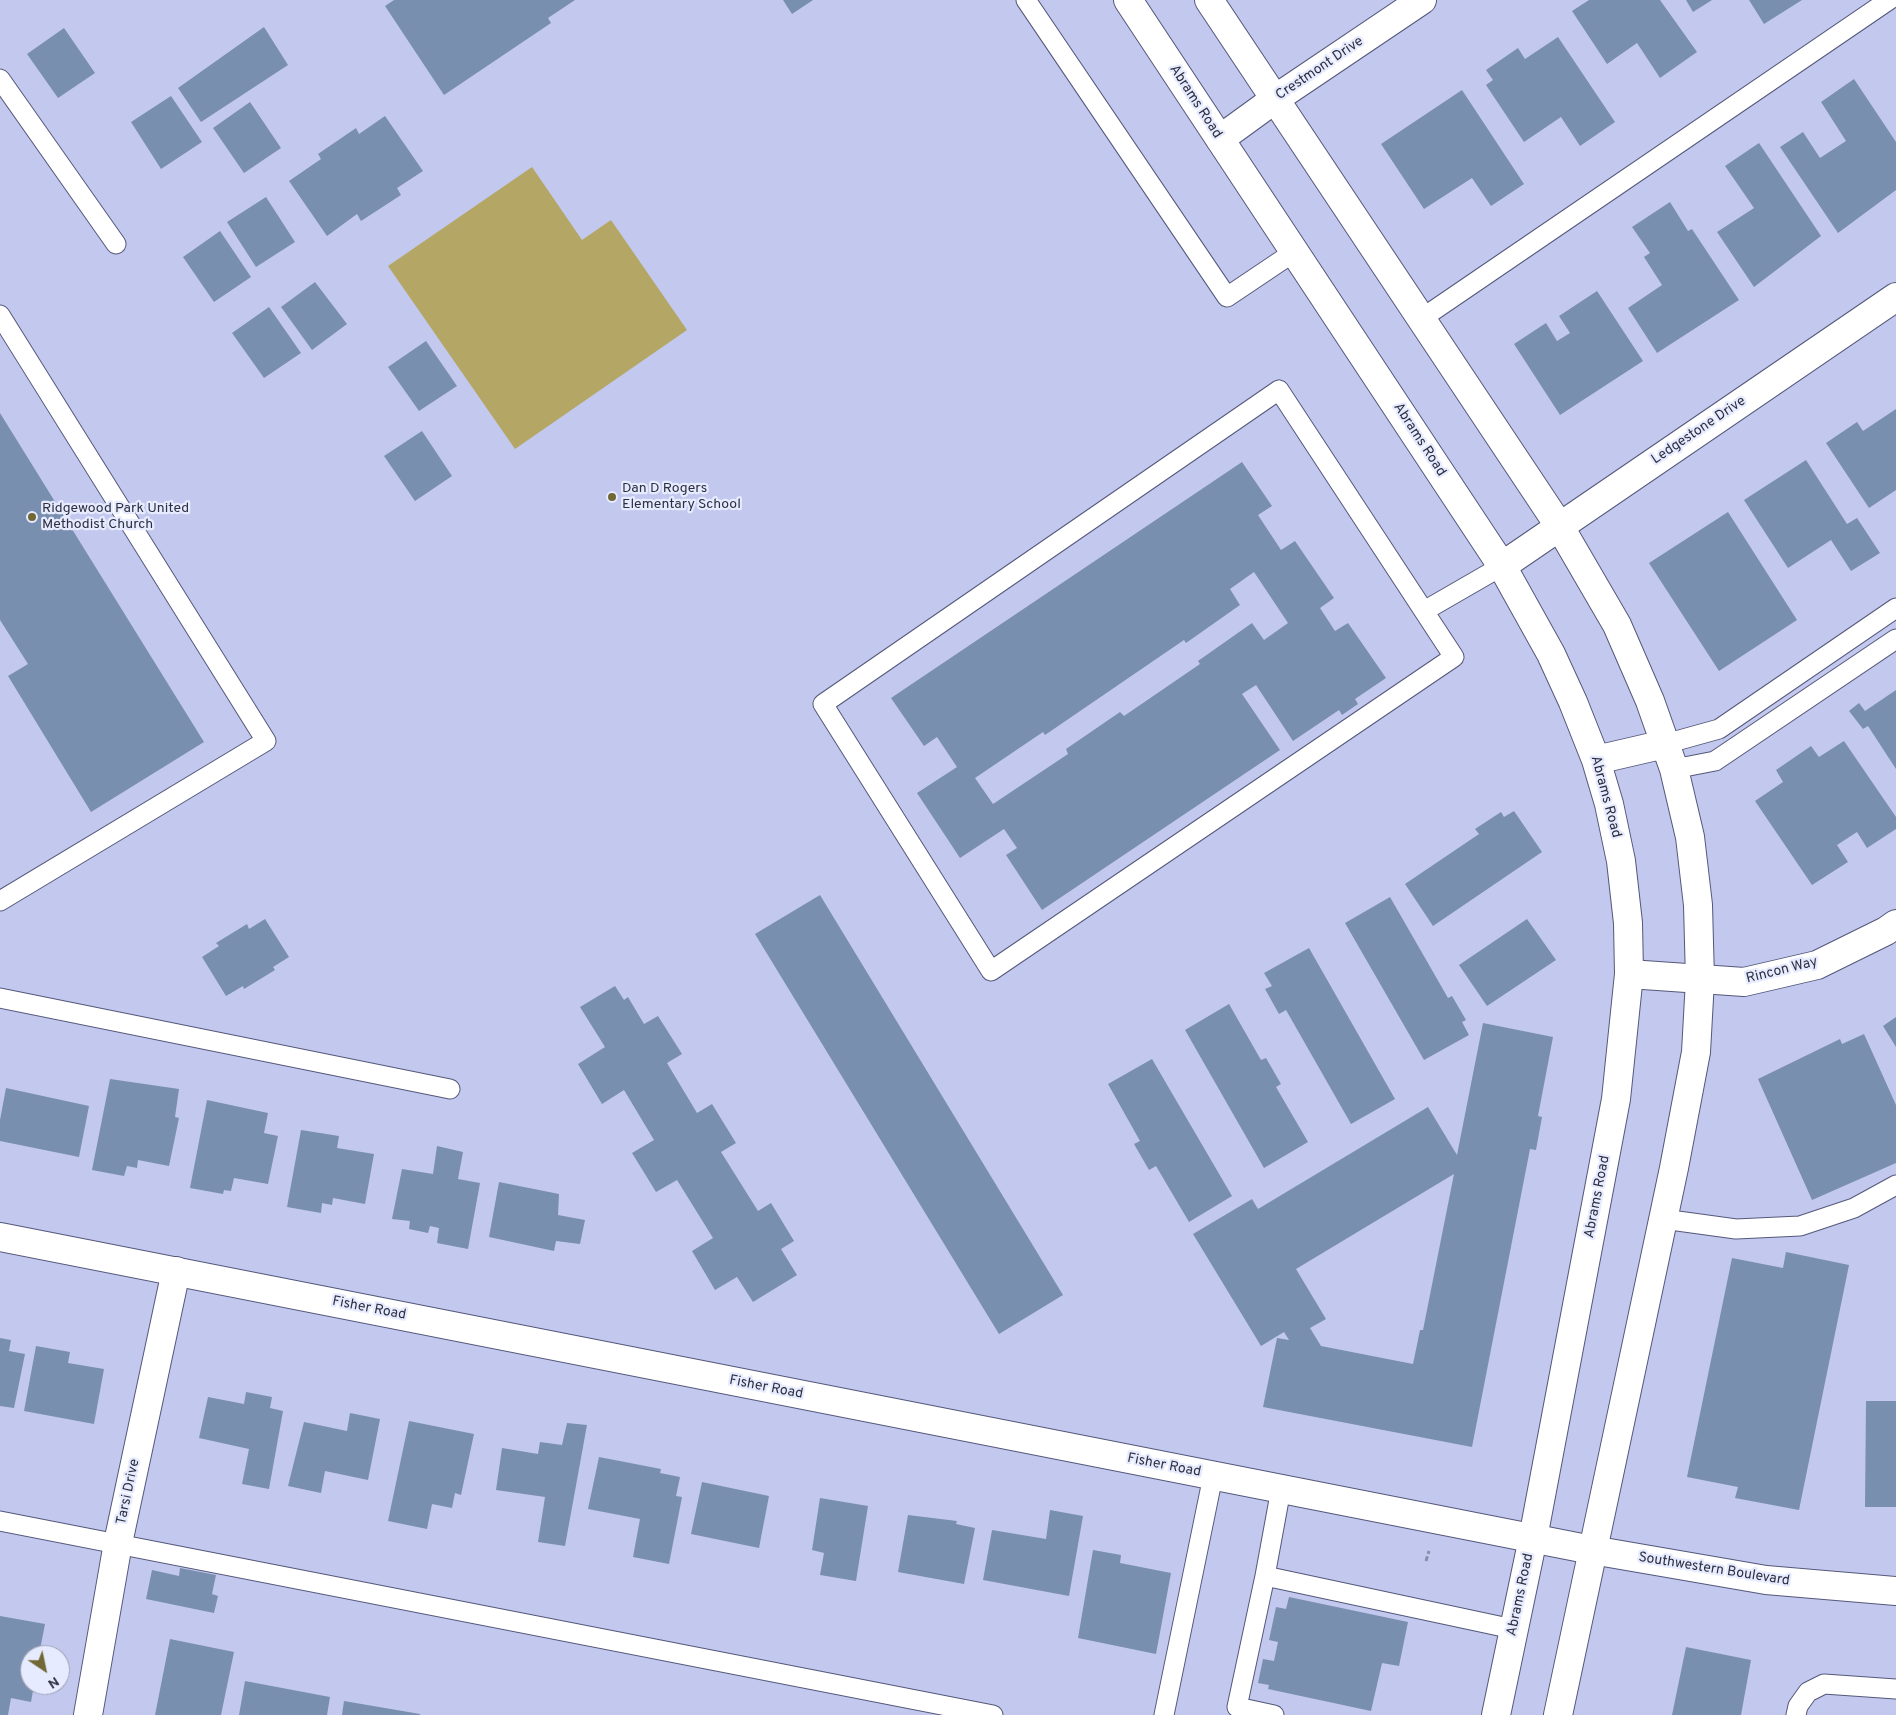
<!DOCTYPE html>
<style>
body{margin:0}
#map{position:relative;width:1896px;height:1715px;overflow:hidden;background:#c3c8ef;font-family:Overpass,sans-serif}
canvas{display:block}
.north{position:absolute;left:20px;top:1645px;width:50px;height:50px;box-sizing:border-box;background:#e7ebff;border:1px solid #9da0b2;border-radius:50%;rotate:146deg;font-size:14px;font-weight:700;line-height:20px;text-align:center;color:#2d2f3e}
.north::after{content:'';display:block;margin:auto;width:18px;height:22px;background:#726835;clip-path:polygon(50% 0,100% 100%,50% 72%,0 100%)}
</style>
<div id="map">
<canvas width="1896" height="1715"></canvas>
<div class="north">N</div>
</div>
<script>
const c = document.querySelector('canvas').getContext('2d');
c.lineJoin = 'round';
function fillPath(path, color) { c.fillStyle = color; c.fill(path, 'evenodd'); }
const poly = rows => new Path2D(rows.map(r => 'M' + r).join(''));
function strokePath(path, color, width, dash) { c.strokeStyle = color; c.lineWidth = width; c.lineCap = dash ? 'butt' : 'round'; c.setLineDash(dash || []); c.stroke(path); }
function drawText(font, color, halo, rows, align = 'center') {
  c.font = font + ' Overpass,sans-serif'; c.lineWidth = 4.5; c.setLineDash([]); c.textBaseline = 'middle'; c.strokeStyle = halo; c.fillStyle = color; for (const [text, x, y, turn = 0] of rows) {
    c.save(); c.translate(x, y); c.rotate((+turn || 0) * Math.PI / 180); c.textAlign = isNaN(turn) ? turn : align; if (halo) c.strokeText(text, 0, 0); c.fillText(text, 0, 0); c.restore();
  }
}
fillPath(poly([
 [532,167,582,240,611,220,687,330,515,449,388,266]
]), '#b4a765');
fillPath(poly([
 [394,0,575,0,548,18,551,23,444,95,385,6],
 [783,0,813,0,792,14],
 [1589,0,1660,0,1697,52,1660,78,1637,43,1607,64,1572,11],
 [1686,0,1712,0,1693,12],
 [1749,0,1802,0,1764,24],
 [264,27,288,65,201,122,178,88],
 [64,28,95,73,58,98,27,54],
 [1558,37,1615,122,1580,146,1561,117,1524,142,1486,85,1493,80,1486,70,1518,48,1525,59],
 [1854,79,1896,142,1896,190,1838,233,1780,147,1803,132,1820,158,1846,141,1821,102],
 [1462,90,1524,184,1491,206,1472,178,1424,209,1381,144],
 [171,96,202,142,161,169,131,122],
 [250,102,281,148,244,173,213,128],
 [385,116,423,171,397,188,401,195,361,221,357,214,327,236,289,181,321,159,318,154,356,128,359,134],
 [1759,143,1821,236,1754,287,1717,232,1754,208,1725,166],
 [266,197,295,242,256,267,227,222],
 [1670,202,1688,231,1692,229,1739,300,1657,353,1628,308,1662,285,1644,257,1650,253,1632,227],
 [220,231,251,277,214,302,183,257],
 [315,282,347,324,312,350,281,307],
 [1597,291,1643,361,1560,415,1514,344,1546,323,1557,341,1570,333,1559,316],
 [269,307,301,353,264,378,232,333],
 [426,341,457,386,419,411,388,367],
 [1896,409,1896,490,1869,508,1826,443,1857,422,1863,431],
 [0,413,204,742,91,812,8,676,28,664,0,620],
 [422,431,452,476,415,501,384,456],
 [1806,460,1847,524,1857,518,1880,553,1851,571,1831,540,1788,568,1744,500],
 [1242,462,1272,506,1258,515,1281,550,1295,541,1334,598,1320,608,1335,631,1348,623,1386,678,1355,699,1358,704,1342,715,1339,710,1293,741,1256,685,1242,694,1280,750,1042,910,1006,855,1017,848,1004,829,960,858,917,793,957,767,937,737,924,746,891,698],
 [1254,572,1288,623,1264,640,1252,623,1198,661,1200,664,1124,716,1120,712,1066,749,1068,754,993,804,975,778,1043,732,1045,735,1184,640,1186,643,1240,605,1230,589],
 [1728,512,1797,620,1719,671,1649,563],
 [1896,690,1896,769,1868,726,1863,729,1849,711,1859,703,1865,711],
 [1844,741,1896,817,1896,829,1867,848,1857,832,1837,845,1848,862,1812,885,1755,801,1783,782,1776,770,1811,746,1819,757],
 [1514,811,1542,852,1433,926,1405,884,1479,834,1475,829,1501,812,1504,817],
 [820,895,1063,1295,999,1334,755,934],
 [1390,897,1448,998,1452,996,1466,1020,1462,1022,1469,1035,1424,1060,1345,923],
 [265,919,289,957,273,967,275,970,244,989,243,986,226,996,202,957,219,946,216,943,247,924,249,929],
 [1527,919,1556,960,1487,1006,1459,965],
 [1309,948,1395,1099,1351,1124,1286,1010,1279,1014,1265,989,1272,986,1264,973],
 [615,986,624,1000,628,997,644,1024,658,1016,682,1054,667,1063,697,1113,712,1104,736,1143,721,1152,758,1211,771,1203,794,1241,781,1249,797,1275,753,1302,737,1277,715,1290,692,1251,713,1238,677,1180,656,1192,632,1153,654,1140,624,1090,602,1104,578,1064,605,1047,580,1007],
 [1229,1004,1261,1060,1266,1058,1281,1084,1276,1087,1308,1142,1264,1168,1185,1030],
 [1896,1017,1896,1047,1883,1026],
 [1483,1023,1553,1037,1538,1116,1542,1117,1536,1150,1530,1149,1472,1447,1263,1407,1277,1338,1289,1340,1284,1332,1261,1346,1193,1234,1252,1199,1258,1209,1428,1107,1457,1155],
 [1454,1174,1423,1330,1420,1330,1413,1364,1321,1346,1310,1328,1326,1319,1296,1269],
 [1864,1034,1896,1105,1896,1163,1812,1200,1758,1079,1840,1039,1842,1044],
 [1152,1059,1232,1196,1189,1222,1156,1166,1149,1170,1134,1144,1140,1141,1108,1084],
 [110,1079,179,1089,175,1117,179,1118,169,1166,138,1160,137,1168,127,1166,124,1176,92,1170],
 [6,1088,89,1106,79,1157,0,1141,0,1120],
 [207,1100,268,1113,264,1133,278,1136,268,1184,234,1178,231,1191,224,1190,223,1194,190,1188],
 [301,1130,339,1136,337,1148,374,1154,365,1204,333,1198,332,1205,322,1203,321,1213,287,1207],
 [437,1146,463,1152,458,1179,480,1183,468,1249,437,1243,439,1228,430,1226,428,1233,409,1229,410,1221,392,1219,402,1169,433,1174],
 [499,1182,559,1194,558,1215,585,1220,580,1244,556,1241,554,1251,489,1237],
 [1786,1252,1849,1265,1799,1510,1735,1498,1738,1487,1687,1477,1732,1258,1783,1268],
 [0,1338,11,1340,9,1351,25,1354,14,1408,0,1406],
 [36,1346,70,1352,68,1363,104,1369,94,1424,24,1411],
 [246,1392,272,1397,270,1408,283,1411,269,1489,242,1484,249,1449,199,1438,208,1397,244,1404],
 [1866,1401,1896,1401,1896,1507,1865,1507],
 [350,1413,380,1419,368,1480,325,1471,321,1493,288,1486,304,1422,347,1431],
 [409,1421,474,1434,461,1495,455,1493,452,1508,432,1504,427,1529,388,1521],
 [567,1423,587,1425,565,1546,538,1542,545,1497,496,1490,502,1448,538,1454,540,1442,562,1445],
 [599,1457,661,1469,660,1473,680,1477,676,1496,682,1497,669,1564,633,1557,640,1519,588,1509],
 [702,1482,769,1496,759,1548,691,1534],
 [820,1498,868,1506,856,1581,820,1575,824,1553,812,1550],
 [1050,1510,1083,1516,1069,1596,983,1580,992,1530,1046,1539],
 [908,1515,957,1521,956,1524,975,1528,964,1584,898,1572],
 [1093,1550,1121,1555,1120,1563,1171,1573,1156,1654,1078,1638],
 [180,1568,216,1575,212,1594,218,1596,214,1613,146,1599,152,1570,179,1576],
 [1289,1597,1408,1622,1399,1666,1382,1663,1371,1711,1268,1689,1269,1685,1258,1683,1263,1659,1274,1661,1278,1642,1269,1640,1276,1607,1286,1609],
 [0,1616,45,1624,39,1655,30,1655,30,1685,34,1685,31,1702,11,1698,8,1715,0,1715],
 [170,1639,234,1652,221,1715,155,1715],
 [1686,1647,1751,1660,1741,1715,1672,1715],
 [245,1681,330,1697,327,1715,239,1715],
 [344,1701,420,1714,420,1715,342,1715]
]), '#798faf');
const service = poly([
 [1026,0,1227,297,1294,252],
 [0,79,116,244],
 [0,315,266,741,0,901],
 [1421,319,1889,0],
 [1279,390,1454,657,991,971,823,704,1279,390],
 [1424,611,1502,566],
 [1665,744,1719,729,1896,608],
 [1674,769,1715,761,1896,639],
 [0,998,450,1089],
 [1663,1219,1736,1229,1800,1226,1854,1208,1896,1185],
 [0,1521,993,1715],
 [1265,1576,1281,1489],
 [1164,1715,1213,1476],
 [1274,1715,1237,1707,1265,1576,1513,1629],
 [1796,1715,1798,1706,1808,1692,1824,1684,1896,1689]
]);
const minor = poly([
 [1220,139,1275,99,1422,0],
 [1502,566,1896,297],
 [1629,974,1744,982,1817,965,1886,931,1896,924],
 [88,1715,118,1543,176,1271]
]);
const tertiary = poly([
 [0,1237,1592,1550,1766,1580,1896,1591]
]);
const secondary = poly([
 [1128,0,1502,566,1551,654,1573,702,1596,760,1609,804,1621,861,1628,923,1629,974,1616,1099,1533,1538,1496,1715],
 [1209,0,1560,527,1617,625,1650,701,1674,769,1690,837,1698,905,1700,980,1696,1052,1674,1168,1558,1715],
 [1596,760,1665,744]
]);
strokePath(service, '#54587a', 21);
strokePath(minor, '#54587a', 30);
strokePath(tertiary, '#54587a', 30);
strokePath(secondary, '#54587a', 30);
strokePath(poly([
 [1426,1561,1429,1551]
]), '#8a8eac', 3, [5, 2.5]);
strokePath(service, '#fff', 19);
strokePath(minor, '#fff', 28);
strokePath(tertiary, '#fff', 28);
strokePath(secondary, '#fff', 28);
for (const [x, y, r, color] of [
 [612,497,5,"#726835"],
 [32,517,5,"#726835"]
]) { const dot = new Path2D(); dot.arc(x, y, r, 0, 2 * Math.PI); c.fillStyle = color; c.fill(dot); strokePath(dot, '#e7ebff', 2); }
drawText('14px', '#2d2f3e', '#e7ebff', [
 ["Crestmont Drive",1320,69,-34],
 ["Abrams Road",1195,102,57],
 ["Ledgestone Drive",1699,431,-34],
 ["Abrams Road",1419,440,57],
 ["Abrams Road",1605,797,75],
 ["Rincon Way",1782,971,-14],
 ["Abrams Road",1598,1197,-79],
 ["Fisher Road",369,1309,11],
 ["Fisher Road",766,1388,11],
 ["Fisher Road",1164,1466,11],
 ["Tarsi Drive",129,1492,-78],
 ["Southwestern Boulevard",1714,1570,9],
 ["Abrams Road",1521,1595,-78]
]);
drawText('14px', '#2d2f3e', '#e7ebff', [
 ["Dan D Rogers",622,489],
 ["Elementary School",622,505],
 ["Ridgewood Park United",42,509],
 ["Methodist Church",42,525]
], 'left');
</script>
